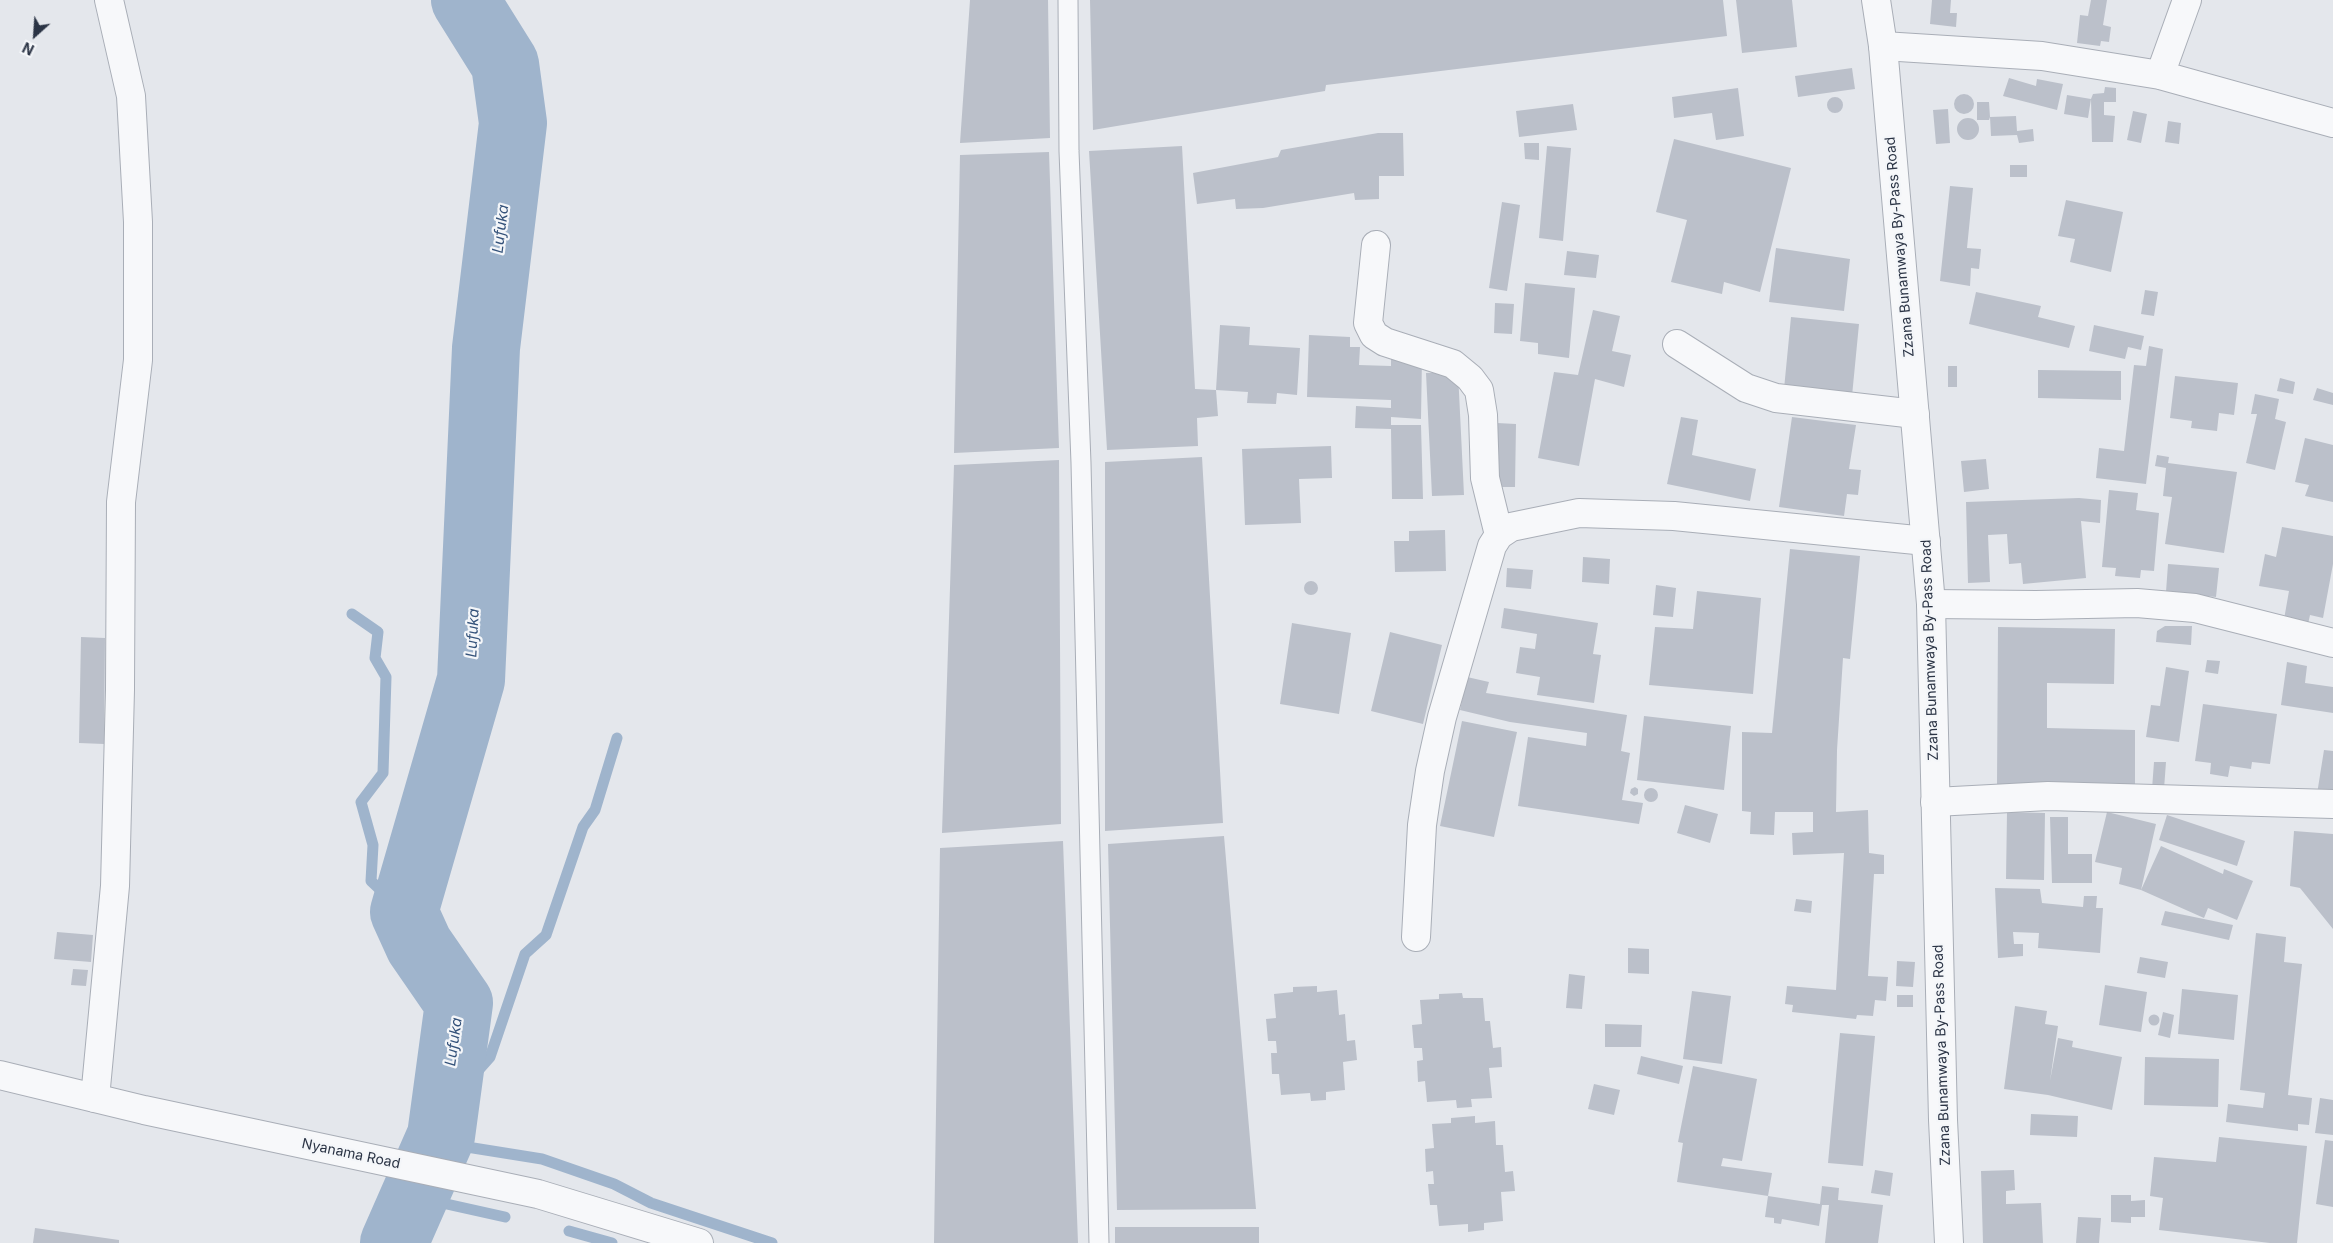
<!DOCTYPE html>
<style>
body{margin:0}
#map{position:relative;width:2333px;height:1243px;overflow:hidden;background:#e4e7ec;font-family:Inter,sans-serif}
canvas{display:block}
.north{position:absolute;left:10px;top:10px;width:50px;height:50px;-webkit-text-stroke:4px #f4f6f9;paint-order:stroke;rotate:206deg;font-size:14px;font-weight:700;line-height:20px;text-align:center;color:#2b3445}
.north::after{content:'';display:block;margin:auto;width:18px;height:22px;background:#2b3445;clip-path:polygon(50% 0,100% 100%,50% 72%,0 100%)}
</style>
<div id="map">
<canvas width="2333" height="1243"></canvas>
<div class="north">N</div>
</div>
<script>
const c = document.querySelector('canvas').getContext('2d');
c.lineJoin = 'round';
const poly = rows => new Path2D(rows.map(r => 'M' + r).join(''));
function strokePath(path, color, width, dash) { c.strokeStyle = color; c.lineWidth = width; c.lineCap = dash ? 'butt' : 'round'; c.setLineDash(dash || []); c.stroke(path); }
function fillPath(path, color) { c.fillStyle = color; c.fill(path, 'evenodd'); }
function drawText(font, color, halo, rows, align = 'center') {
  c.font = font + ' Inter,sans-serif'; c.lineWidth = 4.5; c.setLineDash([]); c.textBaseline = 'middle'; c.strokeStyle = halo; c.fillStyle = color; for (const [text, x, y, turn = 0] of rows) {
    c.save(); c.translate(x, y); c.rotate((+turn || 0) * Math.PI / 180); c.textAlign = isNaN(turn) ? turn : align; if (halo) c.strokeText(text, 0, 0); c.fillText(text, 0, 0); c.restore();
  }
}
strokePath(poly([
 [352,614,378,632,375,658,386,677,383,773,361,802,373,845,371,881,404,912],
 [443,1110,490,1057,525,954,546,935,583,827,595,810,617,738],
 [441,1136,467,1147,542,1159,614,1184,651,1203,772,1243],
 [415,1197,505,1217],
 [569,1231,612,1243]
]), '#9fb4cc', 11);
strokePath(poly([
 [394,1243,441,1136,459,1003,419,945,404,912,471,680,486,348,513,123,505,64,465,0]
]), '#9fb4cc', 68);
fillPath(poly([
 [970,0,1048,0,1050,138,960,143],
 [1090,0,1723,0,1727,36,1326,85,1325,91,1093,130],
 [1736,0,1792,0,1797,47,1742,53],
 [1932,0,1951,0,1950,13,1957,13,1956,27,1930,24],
 [2091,0,2107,0,2103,25,2111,27,2109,42,2101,41,2100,46,2077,43,2080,15,2088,16],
 [1852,68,1855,89,1798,97,1795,76],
 [2009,78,2036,86,2037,79,2063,84,2057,110,2003,96],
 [2105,87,2116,88,2116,102,2104,102,2104,115,2115,116,2113,142,2092,142,2091,99,2093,94,2104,93],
 [1738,88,1744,136,1716,140,1712,113,1674,118,1672,97],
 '1954 104a10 10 0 1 1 20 0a10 10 0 1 1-20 0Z',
 [2067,95,2091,99,2088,118,2064,114],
 '1827 105a8 8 0 1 1 16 0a8 8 0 1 1-16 0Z',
 [1977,102,1989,102,1990,117,2016,116,2017,131,2033,129,2034,141,2019,143,2017,135,1991,136,1990,117,1989,120,1977,120],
 [1573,104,1577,130,1519,137,1516,111],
 [1948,109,1950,143,1936,144,1933,110],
 [2133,111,2147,114,2141,143,2127,140],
 '1957 129a11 11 0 1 1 22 0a11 11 0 1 1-22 0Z',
 [2168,121,2181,123,2179,144,2165,142],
 [1378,133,1403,133,1404,176,1379,176,1379,199,1355,200,1354,193,1263,208,1236,209,1235,199,1197,204,1193,173,1278,157,1281,150],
 [1674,139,1791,168,1760,292,1724,282,1722,294,1671,282,1687,220,1656,212],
 [1524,143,1539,143,1539,160,1525,159],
 [1182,146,1195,389,1216,390,1220,325,1250,327,1249,345,1300,348,1297,395,1277,393,1276,404,1247,403,1248,392,1216,390,1218,416,1197,418,1198,446,1107,450,1089,151],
 [1547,146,1571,148,1563,241,1539,238],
 [1049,152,1059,448,954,453,960,155],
 [2010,165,2027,165,2027,177,2010,177],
 [1950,186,1973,188,1967,248,1981,249,1979,269,1971,268,1970,286,1940,281],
 [2066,200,2123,212,2111,272,2070,262,2075,239,2058,236],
 [1502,202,1520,205,1507,291,1489,288],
 [1776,248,1850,259,1844,311,1769,302],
 [1567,251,1599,255,1596,278,1564,275],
 [1525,283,1575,288,1569,358,1538,354,1538,343,1520,341],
 [2145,290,2158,292,2154,316,2141,314],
 [1976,292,2041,306,2038,317,2075,326,2069,348,1969,324],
 [1495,303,1514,304,1512,334,1494,333],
 [1593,310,1620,316,1612,351,1631,355,1624,387,1595,379,1579,466,1538,458,1554,372,1578,375],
 [1791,317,1859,324,1852,396,1784,389],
 [2094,325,2144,336,2141,350,2128,347,2125,359,2089,351],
 [1309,335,1350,337,1350,347,1360,347,1359,365,1391,366,1391,355,1422,356,1421,419,1391,417,1391,425,1421,425,1423,499,1392,499,1391,429,1355,428,1356,406,1391,408,1391,400,1307,397],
 [2149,346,2163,349,2146,484,2096,478,2099,448,2124,451,2134,365,2146,366],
 [1948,366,1957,366,1957,387,1948,387],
 [2038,370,2121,371,2121,400,2038,398],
 [1458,372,1464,495,1432,496,1426,373],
 [2175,376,2238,383,2234,415,2219,413,2217,431,2191,428,2192,421,2170,418],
 [2280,378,2295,382,2293,394,2277,391],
 [2317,388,2333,393,2333,405,2313,400],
 [2255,394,2279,399,2275,419,2286,422,2275,470,2246,463,2257,414,2251,414],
 [1681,417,1698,420,1692,455,1756,469,1750,501,1667,484],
 [1792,417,1856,425,1849,469,1861,470,1858,495,1847,494,1844,516,1779,507],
 [1497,423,1516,424,1515,487,1496,487],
 [2305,438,2333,445,2333,502,2305,496,2309,485,2295,482],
 [1331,446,1332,478,1299,479,1301,523,1245,525,1242,449],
 [2157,455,2169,457,2168,463,2237,472,2224,553,2165,544,2172,497,2163,496,2166,468,2155,466],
 [1202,457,1223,823,1105,831,1105,462],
 [1986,459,1989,489,1964,492,1961,461],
 [1059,460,1061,824,942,833,954,465],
 [2109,490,2138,493,2136,510,2159,513,2154,571,2141,570,2140,578,2115,576,2116,568,2102,567],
 [2079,498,2101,500,2100,523,2081,521,2086,578,2023,584,2021,563,2009,564,2007,534,1988,535,1990,582,1968,583,1966,502],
 [2282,527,2333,536,2333,564,2323,618,2310,615,2307,629,2283,625,2289,591,2259,586,2265,554,2276,557],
 [1445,530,1446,571,1395,572,1394,541,1409,541,1409,531],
 [1790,549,1860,556,1850,659,1843,658,1837,750,1836,812,1868,810,1869,853,1884,855,1884,874,1874,874,1868,976,1888,977,1886,1001,1875,1000,1873,1016,1857,1015,1856,1019,1792,1012,1793,1005,1785,1004,1787,986,1836,990,1844,853,1793,855,1792,833,1813,832,1813,812,1775,812,1774,835,1750,834,1751,812,1742,811,1742,732,1772,733],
 [1583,557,1610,559,1609,584,1582,582],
 [2168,564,2219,568,2216,597,2166,592],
 [1507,568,1533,570,1531,589,1506,587],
 '1304 588a7 7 0 1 1 14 0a7 7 0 1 1-14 0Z',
 [1656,585,1676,588,1673,617,1653,615],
 [1697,591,1761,598,1753,694,1649,685,1655,627,1693,629],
 [1504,608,1598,623,1593,654,1601,655,1594,703,1537,695,1540,677,1516,673,1520,647,1535,649,1537,634,1501,628],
 [1292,623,1351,633,1339,714,1280,704],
 [2165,626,2192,626,2191,645,2156,642,2157,631],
 [1998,627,2115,629,2114,684,2047,683,2047,728,2135,730,2135,786,1997,784],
 [1390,632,1442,645,1423,724,1371,711],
 [81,637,105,638,104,744,79,743],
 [2207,660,2220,661,2218,674,2205,672],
 [2287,662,2307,666,2305,683,2333,687,2333,713,2281,705],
 [2166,667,2189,671,2179,742,2146,737,2151,705,2160,706],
 [1467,677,1489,682,1486,693,1627,715,1621,751,1630,753,1622,800,1643,803,1639,824,1518,806,1528,737,1586,746,1587,733,1510,722,1460,710],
 [2203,704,2277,714,2270,764,2252,762,2251,769,2230,766,2228,777,2210,774,2211,763,2195,761],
 [1644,716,1731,726,1724,790,1637,780],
 [1462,721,1517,732,1494,837,1440,826],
 [2324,750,2333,751,2333,797,2317,794],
 [2154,762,2166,762,2164,789,2152,789],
 [1635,787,1638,789,1638,794,1634,796,1630,793,1631,789],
 '1644 795a7 7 0 1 1 14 0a7 7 0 1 1-14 0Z',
 [1685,805,1718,814,1710,843,1677,833],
 [2007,812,2045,813,2044,880,2006,879],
 [2107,812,2156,824,2141,890,2161,846,2223,874,2224,869,2253,881,2237,920,2208,908,2204,918,2141,890,2119,884,2122,868,2095,862],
 [2167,815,2245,841,2237,866,2159,840],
 [2050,817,2068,817,2068,854,2092,854,2092,883,2052,883],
 [2294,831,2333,834,2333,929,2300,888,2290,886],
 [1224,836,1256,1209,1117,1210,1108,844],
 [1063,841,1078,1243,934,1243,940,848],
 [1995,888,2040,889,2042,903,2083,907,2084,896,2097,896,2096,908,2103,908,2100,953,2038,948,2039,933,2013,932,2014,944,2023,944,2023,956,1998,958],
 [1796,899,1812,901,1811,913,1794,911],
 [2165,911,2233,925,2229,940,2161,925],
 [57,932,93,935,91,962,54,959],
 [2256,933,2286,937,2284,962,2302,964,2288,1095,2312,1098,2309,1125,2298,1124,2298,1131,2226,1122,2228,1104,2263,1108,2265,1093,2240,1090],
 [1628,948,1649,949,1649,974,1628,973],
 [2140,957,2168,962,2165,978,2137,973],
 [1897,961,1915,962,1913,987,1896,986],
 [73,969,88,970,86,986,71,985],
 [1569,974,1585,976,1582,1009,1566,1008],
 [2105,985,2147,992,2141,1032,2099,1025],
 [1317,986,1317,992,1337,990,1339,1015,1345,1014,1347,1041,1355,1040,1357,1060,1343,1062,1345,1090,1326,1092,1326,1100,1311,1101,1310,1093,1281,1095,1279,1074,1272,1074,1271,1053,1277,1053,1276,1041,1268,1041,1266,1019,1276,1018,1274,994,1293,992,1293,987],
 [2182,989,2238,995,2234,1040,2178,1034],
 [1692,991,1731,996,1722,1064,1683,1059],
 [1462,993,1463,998,1483,998,1485,1021,1490,1021,1493,1048,1501,1047,1502,1067,1489,1068,1492,1098,1471,1099,1472,1107,1457,1108,1456,1100,1427,1102,1425,1081,1418,1082,1417,1061,1423,1060,1422,1048,1414,1048,1412,1025,1422,1024,1420,1000,1439,999,1439,994],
 [1897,995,1913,995,1913,1007,1897,1007],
 [2015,1006,2047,1011,2045,1024,2058,1026,2050,1081,2058,1038,2073,1041,2072,1047,2122,1057,2112,1110,2048,1095,2004,1089],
 [2163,1012,2174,1015,2170,1038,2158,1035],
 '2148.5 1020a5.5 5.5 0 1 1 11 0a5.5 5.5 0 1 1-11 0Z',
 [1605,1024,1642,1025,1641,1047,1605,1047],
 [1840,1033,1875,1036,1863,1166,1828,1163],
 [1641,1056,1683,1066,1679,1084,1637,1074],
 [2145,1057,2219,1059,2218,1107,2144,1105],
 [1693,1066,1757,1079,1742,1161,1723,1158,1721,1166,1772,1173,1768,1196,1677,1182,1683,1143,1678,1142],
 [1594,1084,1620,1090,1614,1115,1588,1109],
 [2320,1098,2333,1100,2333,1135,2315,1133],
 [2031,1114,2078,1116,2077,1137,2030,1135],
 [1475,1116,1475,1123,1495,1121,1496,1145,1503,1145,1505,1172,1513,1171,1515,1191,1501,1192,1503,1221,1484,1223,1484,1230,1468,1232,1468,1224,1439,1226,1437,1205,1430,1205,1428,1184,1434,1184,1433,1171,1426,1172,1425,1149,1434,1148,1432,1124,1451,1123,1451,1118],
 [2219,1137,2307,1146,2297,1243,2270,1243,2159,1230,2163,1198,2150,1196,2154,1157,2216,1162],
 [2325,1140,2333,1141,2333,1207,2316,1204],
 [1875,1170,1893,1173,1890,1196,1871,1193],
 [2014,1170,2015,1190,2006,1191,2006,1204,2041,1203,2043,1243,1983,1243,1981,1171],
 [1822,1186,1839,1188,1838,1200,1883,1205,1878,1243,1825,1243,1829,1205,1822,1205,1819,1226,1782,1219,1781,1224,1774,1223,1774,1218,1765,1217,1768,1196,1820,1204],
 [2111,1195,2131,1195,2131,1201,2145,1200,2145,1217,2131,1217,2131,1223,2111,1222],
 [2078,1217,2101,1218,2099,1243,2076,1243],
 [1115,1227,1259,1227,1259,1243,1115,1243],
 [35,1228,119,1240,119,1243,33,1243]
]), '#bbc0ca');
const service = poly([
 [1068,0,1069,151,1081,463,1099,1243]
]);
const minor = poly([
 [1883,46,2042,56,2160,75,2333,123],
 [2160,75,2187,0],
 [1376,245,1368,323,1374,335,1385,342,1453,364,1470,378,1479,390,1483,415,1485,478,1499,535],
 [1677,344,1746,388,1776,398,1915,414],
 [1931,604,2036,605,2137,603,2195,608,2333,643],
 [1935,802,2048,796,2333,804],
 [1416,937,1422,825,1430,771,1442,717,1492,546,1499,535,1511,527,1579,513,1674,516,1926,541],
 [95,1098,115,886,120,690,121,502,138,360,138,222,131,96,109,0]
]);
const tertiary = poly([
 [1876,0,1883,46,1931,604,1943,1120,1949,1243],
 [0,1075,144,1110,538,1194,699,1243]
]);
strokePath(service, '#a9aeb7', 21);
strokePath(minor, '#a9aeb7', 30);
strokePath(tertiary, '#a9aeb7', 30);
strokePath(service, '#f7f8fa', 19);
strokePath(minor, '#f7f8fa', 28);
strokePath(tertiary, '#f7f8fa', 28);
drawText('14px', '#2b3445', '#f4f6f9', [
 ["Zzana Bunamwaya By-Pass Road",1900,247,-95],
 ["Zzana Bunamwaya By-Pass Road",1930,650,-92],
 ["Zzana Bunamwaya By-Pass Road",1942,1055,-92],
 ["Nyanama Road",351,1154,12]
]);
drawText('italic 15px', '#34527a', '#f4f6f9', [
 ["Lufuka",501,229,-83],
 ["Lufuka",473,633,-87],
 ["Lufuka",454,1042,-82]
]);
</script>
